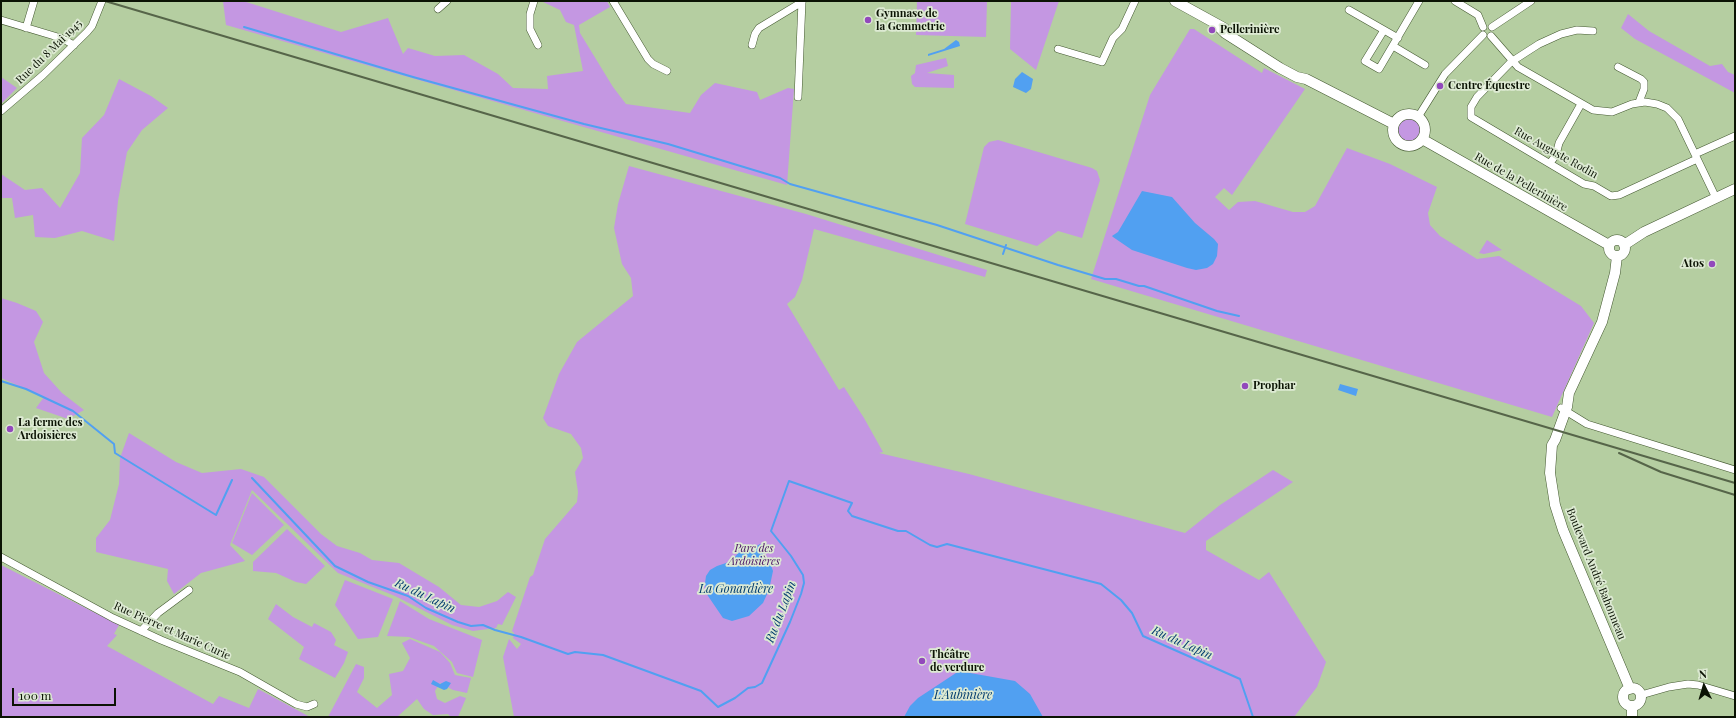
<!DOCTYPE html>
<meta charset="utf-8">
<style>
body{margin:0}
#map{position:relative;width:1736px;height:718px;overflow:hidden;background:#b5cea1;font-family:"Playfair Display",serif}
canvas{display:block}
.frame{position:absolute;inset:0;border:2px solid #0b1304;pointer-events:none}
.north{position:absolute;left:1684px;top:666px;width:40px;height:40px;-webkit-text-stroke:3px #ddead3;paint-order:stroke;rotate:355deg;font-size:11px;font-weight:700;line-height:16px;text-align:center;color:#0b1304}
.north::after{content:'';display:block;margin:auto;width:14px;height:18px;background:#0b1304;clip-path:polygon(50% 0,100% 100%,50% 72%,0 100%)}
.scale{position:absolute;left:12px;top:688px;width:104px;height:18px;box-sizing:border-box;border:2px solid #0b1304;border-top:0;padding-left:5px;font-size:12px;line-height:14px;white-space:nowrap;color:#0b1304;-webkit-text-stroke:3px #ddead3;paint-order:stroke}
</style>
<div id="map">
<canvas width="1736" height="718"></canvas>
<div class="frame"></div>
<div class="north">N</div>
<div class="scale">100 m</div>
</div>
<script>
const c = document.querySelector('canvas').getContext('2d');
c.lineJoin = 'round';
function fillPath(path, color) { c.fillStyle = color; c.fill(path, 'evenodd'); }
const poly = rows => new Path2D(rows.map(r => 'M' + r).join(''));
function strokePath(path, color, width, dash) { c.strokeStyle = color; c.lineWidth = width; c.lineCap = dash ? 'butt' : 'round'; c.setLineDash(dash || []); c.stroke(path); }
function drawText(font, color, halo, rows, align = 'center') {
  c.font = font + ' "Playfair Display",serif'; c.lineWidth = 3.5; c.setLineDash([]); c.textBaseline = 'middle'; c.strokeStyle = halo; c.fillStyle = color; for (const [text, x, y, turn = 0] of rows) {
    c.save(); c.translate(x, y); c.rotate((+turn || 0) * Math.PI / 180); c.textAlign = isNaN(turn) ? turn : align; if (halo) c.strokeText(text, 0, 0); c.fillText(text, 0, 0); c.restore();
  }
}
fillPath(poly([
 [223,1,243,1,341,32,388,18,403,54,408,48,435,56,464,55,498,74,513,88,548,89,547,76,583,71,574,25,566,22,560,10,541,1,607,1,610,7,579,25,580,33,613,87,626,104,690,113,701,95,715,83,757,92,760,100,788,88,794,89,787,185,226,25],
 [917,1,987,1,986,37,916,35],
 [1011,1,1059,1,1036,70,1010,49],
 [1628,14,1649,31,1710,66,1722,64,1728,72,1735,75,1735,93,1635,39,1621,28],
 [1190,29,1194,29,1262,73,1264,68,1305,89,1232,195,1224,188,1215,197,1229,210,1238,202,1255,201,1293,212,1305,212,1315,206,1347,148,1390,164,1437,187,1428,213,1430,225,1440,236,1477,259,1499,256,1581,306,1594,323,1552,417,1091,279,1150,95],
 [946,58,948,66,927,73,954,75,954,88,915,87,912,84,911,76,915,73,916,65],
 [1,77,17,88,1,104],
 [119,79,151,96,168,108,142,130,127,152,118,201,114,241,82,231,55,238,35,237,33,215,15,218,12,198,1,198,1,174,25,190,42,188,60,208,80,173,82,138,104,115],
 '1397 131a12 12 0 1 1 24 0a12 12 0 1 1-24 0Z',
 [998,140,1092,168,1097,171,1100,180,1082,238,1058,231,1037,246,965,224,984,147,989,142],
 [629,166,806,214,987,270,985,277,814,229,802,280,795,297,787,304,839,390,844,387,864,418,883,452,879,453,969,474,1185,533,1220,505,1273,470,1293,482,1206,541,1206,550,1259,580,1269,572,1326,662,1317,687,1294,717,514,717,503,657,509,639,517,649,521,644,513,638,514,633,512,631,530,577,533,575,545,539,577,502,578,492,575,472,583,458,581,448,571,434,548,426,543,418,559,374,577,342,633,296,631,278,622,264,614,228,618,204],
 [1487,240,1502,250,1484,254,1479,253],
 [1,298,17,303,36,311,43,322,34,342,44,373,62,393,84,410,68,419,36,408,44,397,1,378],
 [129,433,176,462,202,473,241,469,264,477,321,534,337,546,360,553,372,560,399,563,439,587,461,605,479,607,497,601,508,592,516,597,502,625,498,624,496,628,473,631,452,625,395,596,338,573,252,490,230,545,245,561,201,573,174,594,167,581,168,569,96,552,96,538,110,520,119,484,120,458],
 [252,493,284,525,252,555,232,543],
 [287,529,325,566,306,584,296,582,276,573,253,571,253,562],
 [1,565,119,625,114,634,117,635,107,646,213,704,219,696,249,708,258,689,310,717,1,717],
 [345,580,393,599,378,637,358,639,335,605],
 [400,601,429,619,482,640,473,677,457,673,452,662,434,646,409,637,387,636],
 [276,604,293,617,312,627,314,623,331,632,336,640,334,645,348,652,344,663,335,678,299,659,304,647,268,619],
 [410,639,440,652,450,663,455,675,471,678,467,693,453,690,440,683,435,691,437,699,445,703,460,696,466,698,458,717,451,717,448,714,433,715,424,709,417,699,397,717,328,717,356,664,364,667,364,678,357,692,377,708,392,695,389,674,403,671,410,658,402,643]
]), '#c497e2');
fillPath(poly([
 [956,40,959,42,960,46,928,56,928,54,944,49],
 [1022,72,1033,79,1031,89,1026,93,1013,87,1015,79],
 [1142,191,1172,197,1195,223,1214,239,1218,244,1217,256,1213,264,1207,268,1196,270,1187,268,1132,250,1113,237,1112,236,1118,232],
 [1340,384,1358,389,1356,396,1338,390],
 [760,544,763,547,764,556,770,562,773,571,769,590,763,603,749,616,732,621,723,618,706,593,705,583,706,576,710,570,717,566,732,561,738,553,749,551],
 [959,671,1015,681,1030,694,1043,717,904,717,910,706,918,698],
 [433,680,440,684,446,681,451,683,447,689,444,690,431,684]
]), '#51a0f1');
strokePath(poly([
 [244,27,413,77,584,124,668,144,780,178,790,184,937,225,1058,265,1105,279,1116,279,1139,286,1144,286,1217,311,1239,316],
 [1003,254,1006,245],
 [1,381,26,389,73,411,114,444,115,453,216,515,232,480],
 [252,478,335,566,368,582,408,596,426,608,458,622,471,626,483,625,495,630,521,637,568,654,575,652,603,655,701,691,718,707,735,698,748,688,755,687,762,683,790,622,801,594,804,583,803,575,791,556,771,531,789,481,852,503,848,511,852,516,898,531,906,531,930,545,937,547,947,544,1101,584,1121,600,1132,613,1143,636,1240,679,1253,717]
]), '#51a0f1', 2);
const street = poly([
 [534,1,530,14,530,29,538,45],
 [613,1,648,59,653,64,667,71],
 [1455,1,1478,15,1483,27],
 [438,9,447,1],
 [1349,10,1398,38],
 [1,20,61,38,74,45],
 [1492,27,1531,1],
 [26,28,34,1],
 [1384,30,1365,61,1379,69,1419,1],
 [1593,31,1577,30,1561,34,1539,44,1511,62,1477,97,1471,107,1471,117,1584,184,1594,186,1611,196,1619,195,1697,159],
 [1491,36,1518,67,1593,110,1612,112,1632,104,1645,102,1657,104,1667,108,1678,119,1716,198],
 [752,45,755,34,759,28,802,2],
 [1393,46,1425,65],
 [1058,49,1102,62,1113,38,1122,29,1135,1],
 [1618,67,1641,79,1644,82,1644,89,1639,102],
 [798,97,802,1],
 [1,111,43,75,87,32,92,26,102,1],
 [1418,117,1445,74,1483,35],
 [1695,154,1735,136],
 [1550,163,1556,155,1559,143,1581,104],
 [1561,408,1587,424,1735,470],
 [1,557,113,618,161,640,240,672,296,704,307,707,314,704],
 [141,631,158,613,189,590],
 [1641,695,1669,687,1688,684,1698,685,1735,696]
]);
const secondary = poly([
 [1175,1,1224,28],
 [1218,26,1225,33,1280,68,1297,77,1306,79,1394,124],
 '1393 130a16 16 0 1 1 32 0a16 16 0 1 1-32 0Z',
 [1422,139,1609,245],
 '1609 248a8 8 0 1 1 16 0a8 8 0 1 1-16 0Z',
 [1624,245,1644,232,1735,189],
 [1617,256,1615,273,1602,322,1569,393,1567,407,1555,440,1552,445,1550,473,1555,505,1563,530,1630,689],
 '1623 697a9 9 0 1 1 18 0a9 9 0 1 1-18 0Z',
 [1632,706,1632,717]
]);
strokePath(street, '#445931', 8);
strokePath(secondary, '#445931', 11);
strokePath(street, '#fff', 7);
strokePath(secondary, '#fff', 10);
strokePath(poly([
 [105,1,1735,483],
 [1619,453,1661,472,1735,495]
]), '#566549', 2);
for (const [x, y, r, color] of [
 [868,20,4,"#9249bc"],
 [1212,30,4,"#9249bc"],
 [1440,86,4,"#9249bc"],
 [1712,264,4,"#9249bc"],
 [1245,386,4,"#9249bc"],
 [10,429,4,"#9249bc"],
 [922,661,4,"#9249bc"]
]) { const dot = new Path2D(); dot.arc(x, y, r, 0, 2 * Math.PI); c.fillStyle = color; c.fill(dot); strokePath(dot, '#ddead3', 1.5); }
drawText('bold 11px', '#0b1304', '#ddead3', [
 ["Gymnase de",876,14],
 ["la Gemmetrie",876,27],
 ["Pellerinière",1220,30],
 ["Centre Équestre",1448,86],
 ["Atos",1704,264,"right"],
 ["Prophar",1253,386],
 ["La ferme des",18,423],
 ["Ardoisières",18,436],
 ["Théâtre",930,655],
 ["de verdure",930,668]
], 'left');
drawText('11px', '#0b1304', '#ddead3', [
 ["Rue du 8 Mai 1945",49,52,-44],
 ["Rue Auguste Rodin",1556,153,29],
 ["Rue de la Pellerinière",1521,182,30],
 ["Boulevard André Bahonneau",1596,574,68],
 ["Rue Pierre et Marie Curie",172,631,24]
]);
drawText('italic 11px', '#481064', '#ddead3', [
 ["Parc des",754,549],
 ["Ardoisières",754,562]
]);
drawText('italic 12px', '#003b6e', '#ddead3', [
 ["La Gonardière",736,589],
 ["Ru du Lapin",425,596,25],
 ["Ru du Lapin",781,612,-69],
 ["Ru du Lapin",1182,643,24],
 ["L'Aubinière",963,695]
]);
</script>
